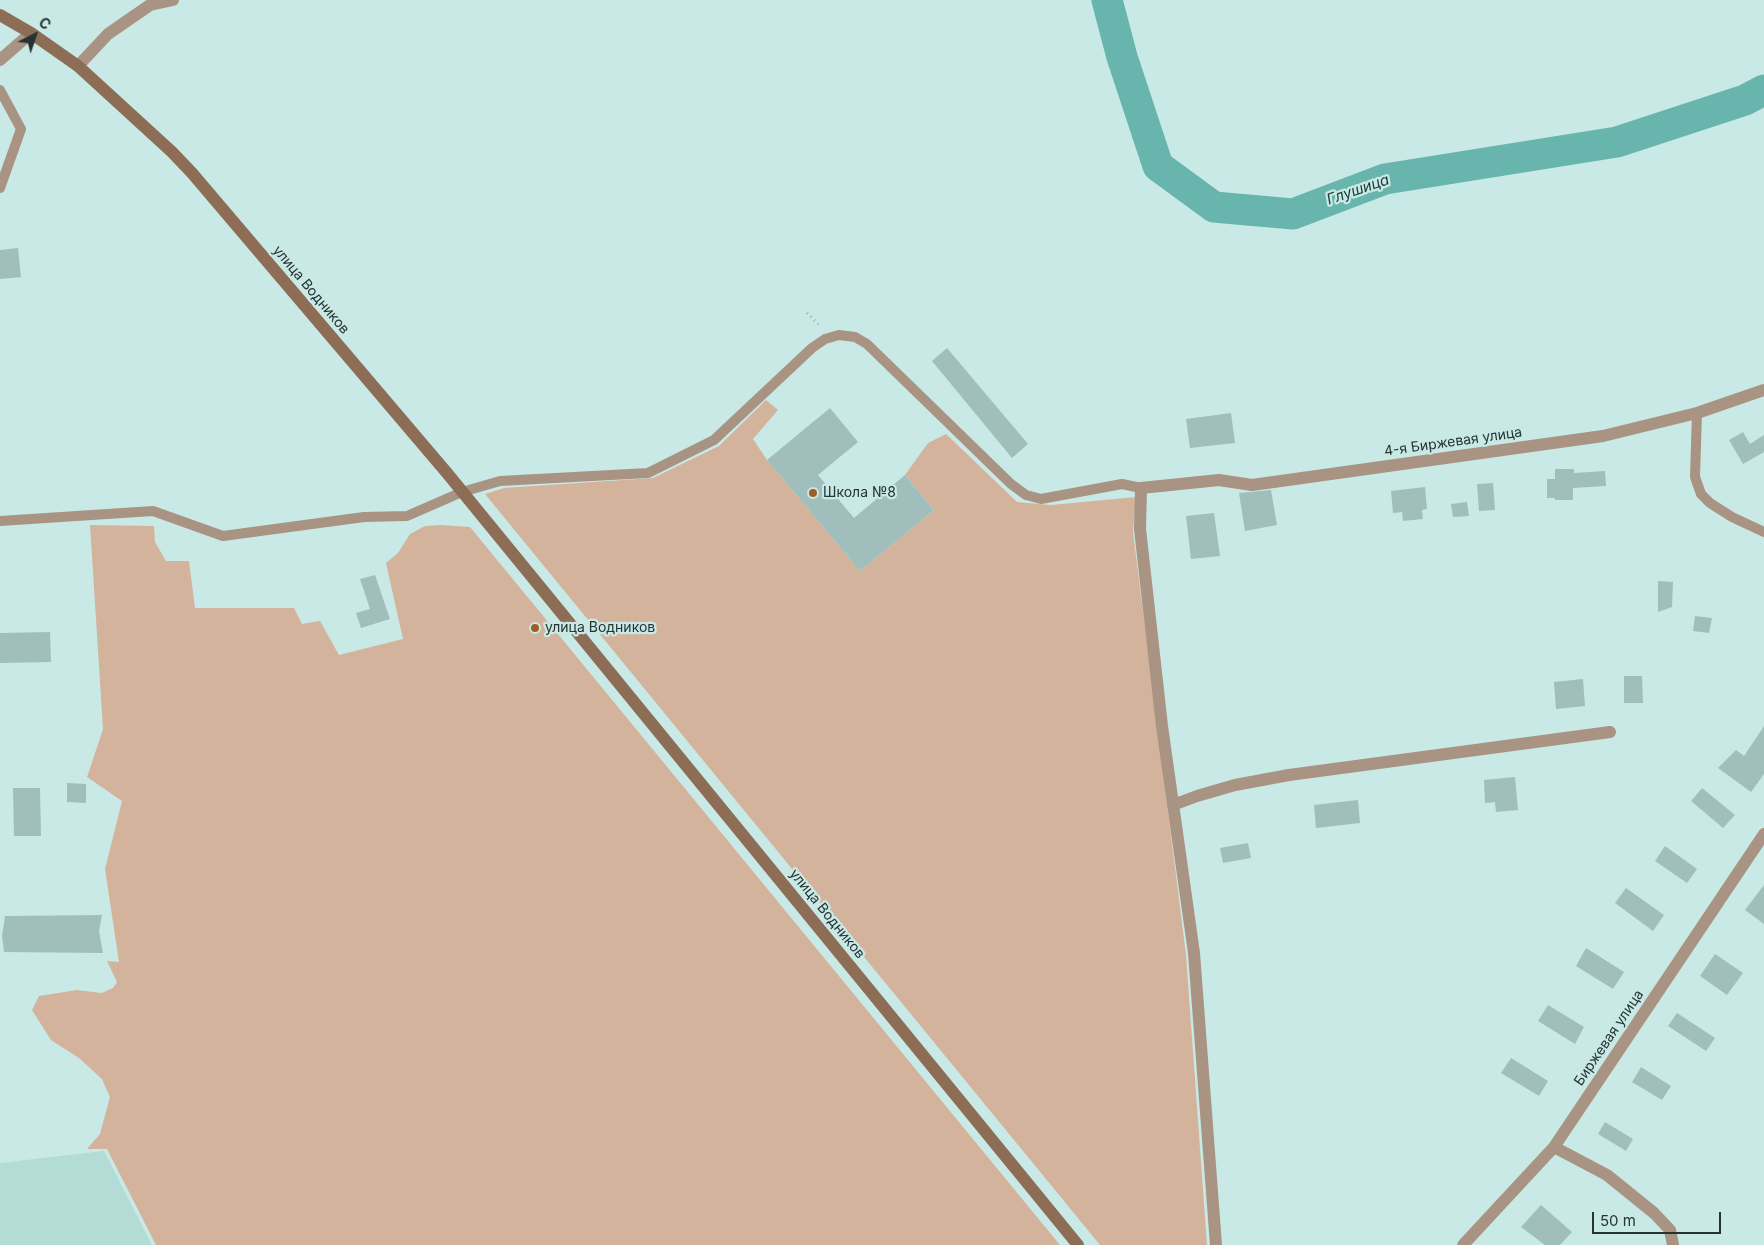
<!DOCTYPE html>
<meta charset="utf-8">
<style>
body{margin:0}
#map{position:relative;width:1764px;height:1245px;overflow:hidden;background:#c8e9e5;font-family:Inter,sans-serif}
canvas{display:block}
.north{position:absolute;left:10px;top:10px;width:50px;height:50px;-webkit-text-stroke:4px #c8e9e5;paint-order:stroke;rotate:41deg;font-size:14px;font-weight:700;line-height:20px;text-align:center;color:#263332}
.north::after{content:'';display:block;margin:auto;width:18px;height:22px;background:#263332;clip-path:polygon(50% 0,100% 100%,50% 72%,0 100%)}
.scale{position:absolute;left:1592px;top:1212px;width:129px;height:22px;box-sizing:border-box;border:2px solid #263332;border-top:0;padding-left:6px;font-size:15px;line-height:18px;white-space:nowrap;color:#263332;-webkit-text-stroke:4px #c8e9e5;paint-order:stroke}
</style>
<div id="map">
<canvas width="1764" height="1245"></canvas>
<div class="north">С</div>
<div class="scale">50 m</div>
</div>
<script>
const c = document.querySelector('canvas').getContext('2d');
c.lineJoin = 'round';
function fillPath(path, color) { c.fillStyle = color; c.fill(path, 'evenodd'); }
const poly = rows => new Path2D(rows.map(r => 'M' + r).join(''));
function strokePath(path, color, width, dash) { c.strokeStyle = color; c.lineWidth = width; c.lineCap = dash ? 'butt' : 'round'; c.setLineDash(dash || []); c.stroke(path); }
function drawText(font, color, halo, rows, align = 'center') {
  c.font = font + ' Inter,sans-serif'; c.lineWidth = 4.5; c.setLineDash([]); c.textBaseline = 'middle'; c.strokeStyle = halo; c.fillStyle = color; for (const [text, x, y, turn = 0] of rows) {
    c.save(); c.translate(x, y); c.rotate((+turn || 0) * Math.PI / 180); c.textAlign = isNaN(turn) ? turn : align; if (halo) c.strokeText(text, 0, 0); c.fillText(text, 0, 0); c.restore();
  }
}
fillPath(poly([
 [104,1151,152,1245,0,1245,0,1163]
]), '#b3dcd7');
fillPath(poly([
 [766,400,778,410,753,439,767,460,860,571,934,510,905,475,928,443,946,434,1017,502,1051,505,1136,497,1133,532,1186,955,1207,1245,1100,1245,485,494,504,488,653,478,719,446],
 [90,525,154,526,155,542,166,561,189,561,195,608,294,608,302,624,320,621,339,655,403,639,386,563,398,553,410,534,425,526,441,525,470,527,1060,1245,156,1245,107,1149,87,1149,100,1134,110,1097,102,1079,79,1058,51,1040,32,1010,39,996,77,990,102,993,113,988,117,982,107,961,119,962,105,869,122,801,87,777,103,729]
]), '#d4b39c');
strokePath(poly([
 [1107,0,1122,57,1158,166,1214,207,1293,214,1385,179,1617,142,1745,100,1764,90]
]), '#67b5ad', 31);
fillPath(poly([
 [18,248,21,277,0,279,0,250],
 [947,348,1028,444,1012,458,932,361],
 [830,408,858,442,818,475,854,518,905,475,934,510,860,571,767,460],
 [1231,413,1235,443,1190,448,1186,419],
 [1743,432,1750,444,1764,435,1764,452,1743,464,1729,440],
 [1555,469,1574,469,1574,473,1605,471,1606,486,1573,488,1573,500,1555,500,1555,498,1547,498,1547,479,1555,479],
 [1493,483,1495,510,1479,511,1477,484],
 [1425,487,1427,509,1422,510,1423,519,1403,521,1402,512,1393,513,1391,491],
 [1271,490,1277,525,1245,531,1239,493],
 [1467,502,1469,516,1453,517,1451,504],
 [1214,513,1220,556,1191,559,1186,516],
 [375,575,390,619,361,628,356,613,370,609,360,579],
 [1658,581,1673,582,1672,607,1658,612],
 [1695,616,1712,618,1709,633,1693,631],
 [50,632,51,662,0,663,0,633],
 [1624,676,1642,676,1643,703,1624,703],
 [1583,679,1585,706,1556,709,1554,682],
 [1764,726,1764,774,1751,792,1718,768,1736,750,1744,756],
 [1515,777,1518,810,1496,812,1495,802,1485,803,1484,780],
 [67,783,86,784,86,803,67,802],
 [13,788,40,788,41,836,14,836],
 [1702,788,1735,815,1723,828,1691,801],
 [1358,800,1360,823,1316,828,1314,805],
 [1248,843,1251,858,1223,863,1220,848],
 [1665,846,1697,869,1687,883,1655,861],
 [1764,885,1764,924,1745,910],
 [1626,888,1664,915,1653,931,1615,903],
 [102,915,99,931,103,953,4,952,2,936,5,916],
 [1586,948,1624,972,1613,989,1576,966],
 [1715,954,1743,973,1727,995,1700,976],
 [1548,1005,1584,1027,1575,1044,1538,1021],
 [1677,1013,1715,1038,1706,1051,1668,1026],
 [1511,1058,1548,1081,1539,1096,1501,1073],
 [1641,1067,1671,1086,1662,1100,1632,1082],
 [1605,1122,1633,1139,1626,1151,1598,1134],
 [1541,1205,1572,1232,1560,1245,1545,1245,1521,1227]
]), '#a0bfbc');
strokePath(poly([
 [807,313,821,327]
]), '#97b2af', 3, [1, 4]);
strokePath(poly([
 [0,90,21,129,0,188],
 [1697,413,1695,477,1701,494,1710,503,1732,517,1764,532],
 [0,521,153,511,223,536,364,517,407,516,462,492,500,481,648,473,714,440,812,348,825,339,839,335,855,337,867,344,1011,484,1026,495,1041,499,1122,484,1141,488]
]), '#a99383', 10);
strokePath(poly([
 [0,60,31,33],
 [78,66,108,34,150,5,173,0],
 [1173,805,1197,796,1235,785,1289,775,1610,732],
 [1554,1147,1607,1175,1654,1213,1670,1230,1673,1245],
 [1216,1245,1194,953,1162,726,1140,529,1141,488,1219,480,1252,485,1603,436,1697,413,1764,390],
 [1463,1245,1554,1147,1764,834]
]), '#a99383', 12);
strokePath(poly([
 [0,15,31,33,78,66,172,152,192,173,447,473,1078,1245]
]), '#8d6d56', 12);
for (const [x, y, r, color] of [
 [813,493,5,"#9f5e29"],
 [535,628,5,"#9f5e29"]
]) { const dot = new Path2D(); dot.arc(x, y, r, 0, 2 * Math.PI); c.fillStyle = color; c.fill(dot); strokePath(dot, '#c8e9e5', 2); }
drawText('14px', '#263332', '#c8e9e5', [
 ["улица Водников",311,290,50],
 ["4-я Биржевая улица",1453,442,-8],
 ["улица Водников",827,914,51],
 ["Биржевая улица",1609,1038,-56]
]);
drawText('14px', '#263332', '#c8e9e5', [
 ["Школа №8",823,493],
 ["улица Водников",545,628]
], 'left');
drawText('italic 15px', '#163b38', '#c8e9e5', [
 ["Глушица",1358,190,-19]
]);
</script>
